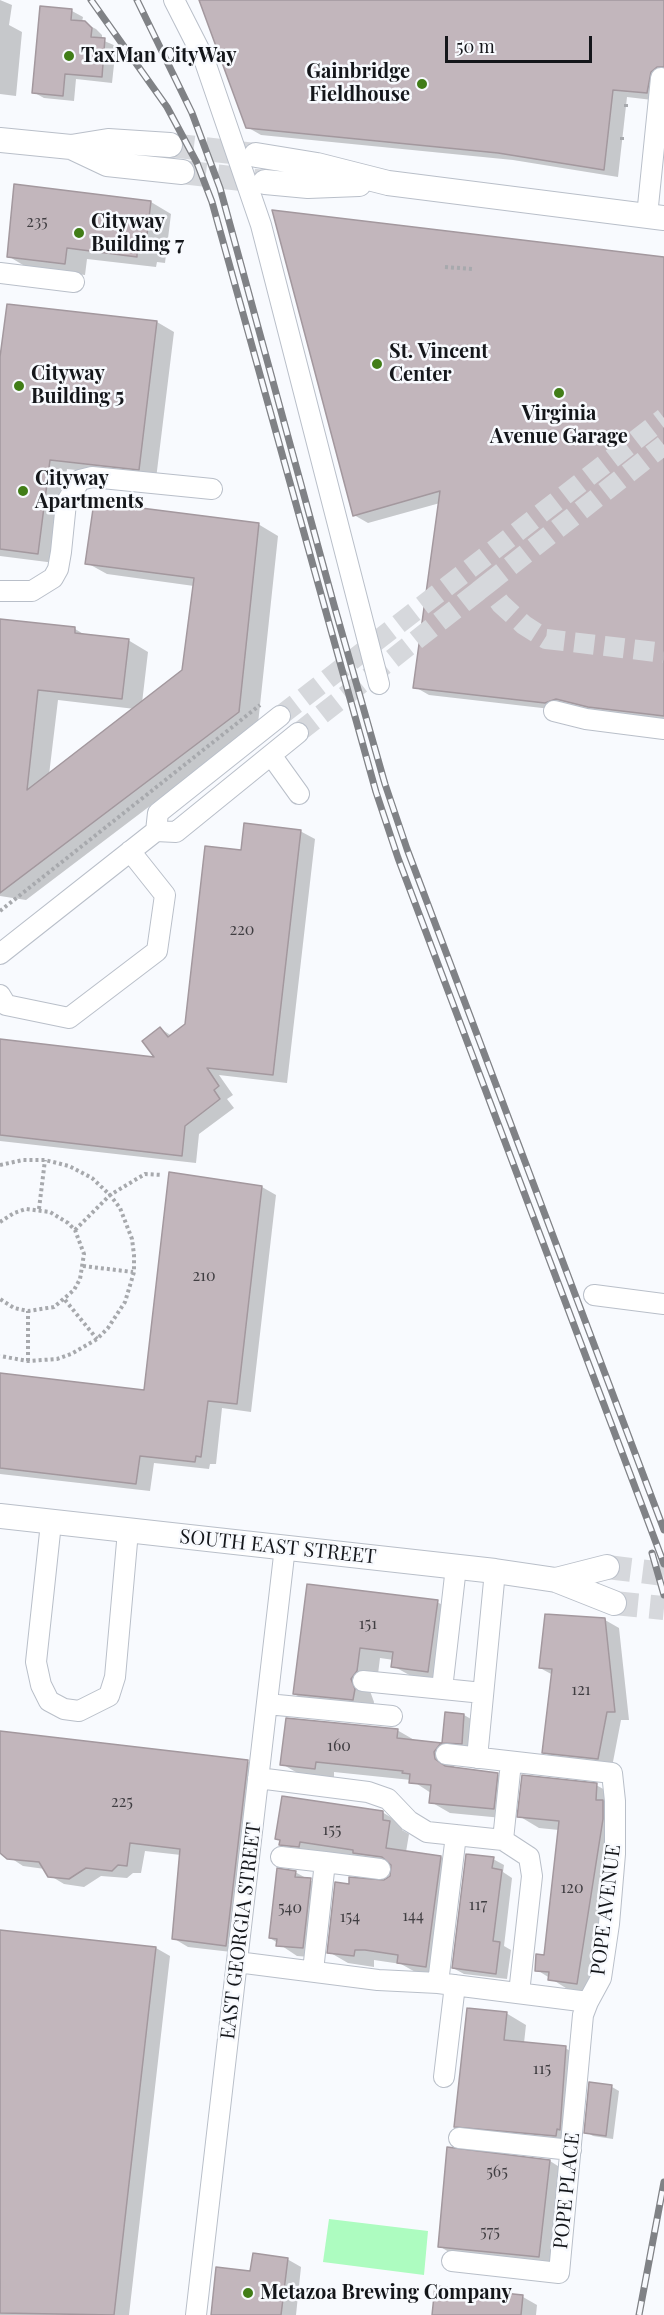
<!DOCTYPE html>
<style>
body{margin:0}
#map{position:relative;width:664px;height:2315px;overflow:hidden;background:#f8fafe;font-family:"Playfair Display",serif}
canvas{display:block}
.scale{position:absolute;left:445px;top:36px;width:147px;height:27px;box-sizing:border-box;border:3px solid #14161a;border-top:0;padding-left:8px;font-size:18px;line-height:21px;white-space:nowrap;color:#14161a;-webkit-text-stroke:4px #f8fafe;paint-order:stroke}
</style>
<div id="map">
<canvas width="664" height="2315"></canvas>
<div class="scale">50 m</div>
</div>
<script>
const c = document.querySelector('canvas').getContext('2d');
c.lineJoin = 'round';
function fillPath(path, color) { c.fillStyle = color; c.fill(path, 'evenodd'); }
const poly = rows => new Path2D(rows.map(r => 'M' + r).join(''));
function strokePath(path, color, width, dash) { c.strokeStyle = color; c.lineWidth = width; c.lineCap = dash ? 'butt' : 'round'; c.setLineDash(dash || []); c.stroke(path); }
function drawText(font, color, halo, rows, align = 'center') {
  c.font = font + ' "Playfair Display",serif'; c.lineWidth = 5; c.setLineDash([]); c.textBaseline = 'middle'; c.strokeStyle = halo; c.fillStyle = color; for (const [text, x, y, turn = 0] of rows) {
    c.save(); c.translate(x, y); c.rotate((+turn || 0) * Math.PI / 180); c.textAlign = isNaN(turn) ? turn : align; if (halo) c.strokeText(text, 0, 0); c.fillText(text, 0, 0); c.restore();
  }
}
fillPath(poly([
 [329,2219,428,2231,424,2275,323,2262]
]), '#adfcc0');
fillPath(poly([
 [0,0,12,5,9,25,22,32,16,96,0,94],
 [201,0,664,0,664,87,661,101,627,97,618,177,513,160,261,135,247,127],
 [72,11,83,17,82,22,96,29,102,35,102,40,116,46,112,83,76,79,74,101,44,98,33,92],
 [15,186,151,202,171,214,165,263,157,262,156,267,87,259,85,275,28,268,8,256],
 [664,258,664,722,429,695,415,687,440,503,368,523,354,515],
 [157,322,174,332,156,479,67,469,55,563,0,556,0,370],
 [258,524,278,536,258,724,26,900,0,896,0,620,75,629,87,636,128,640,148,652,142,703,183,671,194,586,107,574,87,563],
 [58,700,135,709,49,775],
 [300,831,315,839,287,1083,219,1075,233,1095,227,1099,234,1108,199,1134,196,1163,0,1141,0,1041,158,1059,161,1029,172,1036,186,1025],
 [262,1187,276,1195,251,1412,222,1408,216,1464,210,1464,209,1469,154,1463,150,1491,0,1474,0,1375,145,1392],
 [309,1585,437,1602,457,1613,448,1682,413,1677,393,1666,394,1660,380,1658,377,1682,370,1691,374,1702,373,1711,314,1705,294,1694],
 [605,1620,619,1628,629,1720,621,1720,612,1767,558,1760,543,1752,553,1675,540,1668],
 [447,1714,464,1715,483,1726,481,1754,455,1758,454,1769,497,1774,516,1785,513,1819,450,1813,431,1802,431,1793,411,1780,334,1772,334,1779,301,1775,282,1764,397,1730,416,1741,444,1744],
 [0,1733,248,1762,262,1770,240,1953,188,1947,173,1938,181,1855,145,1851,141,1873,133,1873,127,1878,101,1876,84,1887,64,1884,49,1875,45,1869,23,1866,0,1851],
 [596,1785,616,1796,596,1995,569,1990,537,1970,545,1957,559,1830,539,1828,519,1816],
 [382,1812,402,1824,402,1830,409,1834,406,1852,441,1857,461,1868,448,1976,419,1974,401,1964,374,1960,374,1967,348,1963,329,1952,350,1885,385,1882,391,1877,392,1866,300,1856,281,1845],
 [493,1859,504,1865,503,1872,512,1878,504,1946,511,1950,507,1979,464,1974,453,1968],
 [295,1872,330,1891,323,1958,297,1956,270,1938],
 [0,1931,156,1948,170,1956,129,2315,0,2315],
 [506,2013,526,2025,524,2043,565,2048,585,2059,580,2140,475,2138,455,2126],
 [612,2087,619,2091,613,2139,593,2136,586,2132],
 [550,2161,569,2173,559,2268,459,2258,439,2246],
 [287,2259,301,2267,296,2315,212,2315,252,2273],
 [523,2297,537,2305,536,2315,433,2315]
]), '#0003');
const building = poly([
 [199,0,664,0,664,67,657,67,651,72,647,93,613,90,604,170,498,153,246,128,199,0],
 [40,6,72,9,71,20,85,21,92,28,91,37,105,38,102,77,65,74,63,96,32,93,40,6],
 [14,184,151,201,145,252,137,251,137,257,67,248,65,264,7,257,14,184],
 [272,210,664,257,664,716,588,707,556,699,545,703,413,688,440,491,353,516,272,210],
 [7,304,157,321,139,470,50,460,38,554,0,549,0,357,7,304],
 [94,502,259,523,239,712,0,893,0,619,75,627,75,633,129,639,122,699,38,690,27,790,182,670,194,578,85,564,94,502],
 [244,823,301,830,273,1075,207,1068,219,1086,214,1090,220,1099,185,1126,182,1156,0,1135,0,1039,154,1057,142,1041,160,1027,168,1037,185,1024,205,846,241,850,244,823],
 [169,1172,262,1186,237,1404,208,1401,201,1457,196,1456,195,1462,140,1456,136,1484,0,1468,0,1373,144,1390,169,1172],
 [307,1584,438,1600,428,1672,391,1667,393,1652,360,1648,357,1671,351,1679,355,1689,353,1700,293,1694,307,1584],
 [545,1614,605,1618,615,1712,607,1712,598,1759,542,1753,552,1669,539,1668,545,1614],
 [445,1712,464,1714,462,1744,441,1743,434,1752,435,1759,445,1766,498,1773,494,1809,429,1803,431,1785,409,1783,410,1774,402,1773,403,1771,316,1762,315,1769,280,1765,286,1718,398,1729,397,1738,442,1743,445,1712],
 [0,1731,248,1760,226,1946,172,1939,180,1849,130,1843,127,1866,118,1865,112,1871,86,1868,69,1879,48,1877,39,1862,7,1859,0,1853,0,1731],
 [522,1775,597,1783,596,1800,603,1800,603,1819,577,1984,548,1980,549,1972,535,1971,536,1954,544,1955,559,1821,517,1817,522,1775],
 [282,1796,383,1811,383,1820,390,1821,386,1848,441,1856,426,1967,397,1963,398,1955,365,1950,355,1950,354,1956,327,1953,335,1882,349,1884,349,1877,384,1880,390,1876,391,1865,382,1857,353,1853,353,1850,300,1842,299,1847,279,1845,280,1840,275,1839,282,1796],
 [466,1854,494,1857,492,1868,502,1870,493,1941,500,1942,496,1974,452,1968,466,1854],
 [277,1868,296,1871,295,1877,311,1878,303,1948,276,1946,277,1939,269,1938,277,1868],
 [0,1930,156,1947,114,2315,0,2313,0,1930],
 [467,2008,507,2012,504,2040,566,2046,560,2130,557,2129,556,2136,454,2127,467,2008],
 [589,2082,612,2085,606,2136,584,2133,589,2082],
 [447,2147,550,2160,539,2257,438,2247,447,2147],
 [253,2253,288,2258,281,2315,211,2315,216,2267,250,2271,253,2253],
 [435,2286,523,2295,521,2315,432,2315,435,2286]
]);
fillPath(building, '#c2b6bc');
strokePath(building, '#a3989e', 1.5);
strokePath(poly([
 [480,577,501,604,524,625,546,639,664,653],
 [280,716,664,418],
 [298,733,664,445]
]), '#d6d8dc', 20, [20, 10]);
strokePath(poly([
 [170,145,256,155],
 [182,172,265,182],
 [607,1567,664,1574],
 [614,1603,664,1608]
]), '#d6d8dc', 24, [24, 12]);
const minor = poly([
 [174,0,204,59,261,225,379,684],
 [647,216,661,78],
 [0,273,74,282],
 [0,591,32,591,53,578,58,569,61,552,66,503,80,480,92,477,212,489],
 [554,711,586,719,664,729],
 [271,755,299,794],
 [156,831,158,813,280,716],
 [0,954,156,831,176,832,298,733],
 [0,995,6,1005,69,1018,157,951,165,895,130,851],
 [594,1295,664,1304],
 [51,1523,36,1662,41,1685,49,1701,64,1709,79,1711,109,1696,115,1677,128,1531],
 [363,1681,483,1693],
 [442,1689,456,1567],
 [267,1704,392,1716],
 [477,1758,495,1571],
 [258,1778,368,1792,388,1799,409,1821,427,1832,503,1840,529,1857,532,1876,519,1993],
 [503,1840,511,1762],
 [281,1857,325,1862,313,1971],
 [325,1862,380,1869],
 [237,1962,378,1980,438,1983,588,2002,601,1978,609,1924,615,1854,615,1801,612,1773,446,1754],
 [438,1983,456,1835],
 [444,2077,455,1985],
 [459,2138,571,2150],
 [452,2261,559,2273,583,2015,588,2002],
 [196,2315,285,1547]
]);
const major = poly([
 [0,140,71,147,108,141,170,145],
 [71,147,107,164,182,172],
 [256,155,317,165,388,183,664,218],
 [265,182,308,186,359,184],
 [0,1516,495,1571,556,1580,614,1603],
 [556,1580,607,1567]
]);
strokePath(minor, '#b9bfc9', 22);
strokePath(major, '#b9bfc9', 26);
strokePath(poly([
 [626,107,626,104],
 [622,140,622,137],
 [445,267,473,269],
 [0,911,260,705],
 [0,1165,23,1160,45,1160,69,1166,92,1178,110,1195,120,1208,132,1239,134,1255,134,1272,125,1302,108,1328,97,1339,71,1354,57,1359,28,1361,0,1356],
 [39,1209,45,1160],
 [0,1222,14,1213,26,1209,50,1212,68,1223,75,1230,84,1254,80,1279,74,1290,54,1307,28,1311,14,1308,0,1299],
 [75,1230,110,1195,145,1174,162,1175],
 [83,1266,133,1272],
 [65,1300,97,1339],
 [28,1361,28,1311]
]), '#a7a9ad', 4, [3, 3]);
strokePath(minor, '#fff', 20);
strokePath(major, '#fff', 24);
const rail = poly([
 [91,0,167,107,197,163,212,202,376,792,398,858,664,1564],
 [137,0,192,113,220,188,334,605,385,784,407,849,664,1530],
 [652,1553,664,1595],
 [639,2315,664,2182]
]);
strokePath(rail, '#808286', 7);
strokePath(rail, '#f8fafe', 4.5, [14]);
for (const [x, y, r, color] of [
 [69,56,6,"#417d17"],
 [422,84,6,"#417d17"],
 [79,233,6,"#417d17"],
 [377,364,6,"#417d17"],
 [19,386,6,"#417d17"],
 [559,393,6,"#417d17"],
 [23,491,6,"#417d17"],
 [248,2293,6,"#417d17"]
]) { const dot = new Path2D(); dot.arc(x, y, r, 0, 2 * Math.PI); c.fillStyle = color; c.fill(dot); strokePath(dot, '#f8fafe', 2); }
drawText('16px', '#403e42', null, [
 ["235",37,222],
 ["220",242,930],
 ["210",204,1276],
 ["151",368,1624],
 ["121",581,1690],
 ["160",339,1746],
 ["225",122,1802],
 ["155",332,1830],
 ["120",572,1888],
 ["117",478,1905],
 ["540",290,1908],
 ["144",413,1916],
 ["154",350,1917],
 ["115",542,2069],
 ["565",497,2172],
 ["575",490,2232]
]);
drawText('bold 20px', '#14161a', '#f8fafe', [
 ["TaxMan CityWay",81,56],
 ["Gainbridge",410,72,"right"],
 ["Fieldhouse",410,95,"right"],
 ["Cityway",91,222],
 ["Building 7",91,245],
 ["St. Vincent",389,352],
 ["Center",389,375],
 ["Cityway",31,374],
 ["Building 5",31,397],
 ["Virginia",559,414,"center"],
 ["Avenue Garage",559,437,"center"],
 ["Cityway",35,479],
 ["Apartments",35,502],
 ["Metazoa Brewing Company",260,2293]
], 'left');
drawText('20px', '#14161a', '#f8fafe', [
 ["SOUTH EAST STREET",278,1547,6],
 ["POPE AVENUE",606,1910,-83],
 ["EAST GEORGIA STREET",241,1931,-83],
 ["POPE PLACE",567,2191,-84]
]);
</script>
